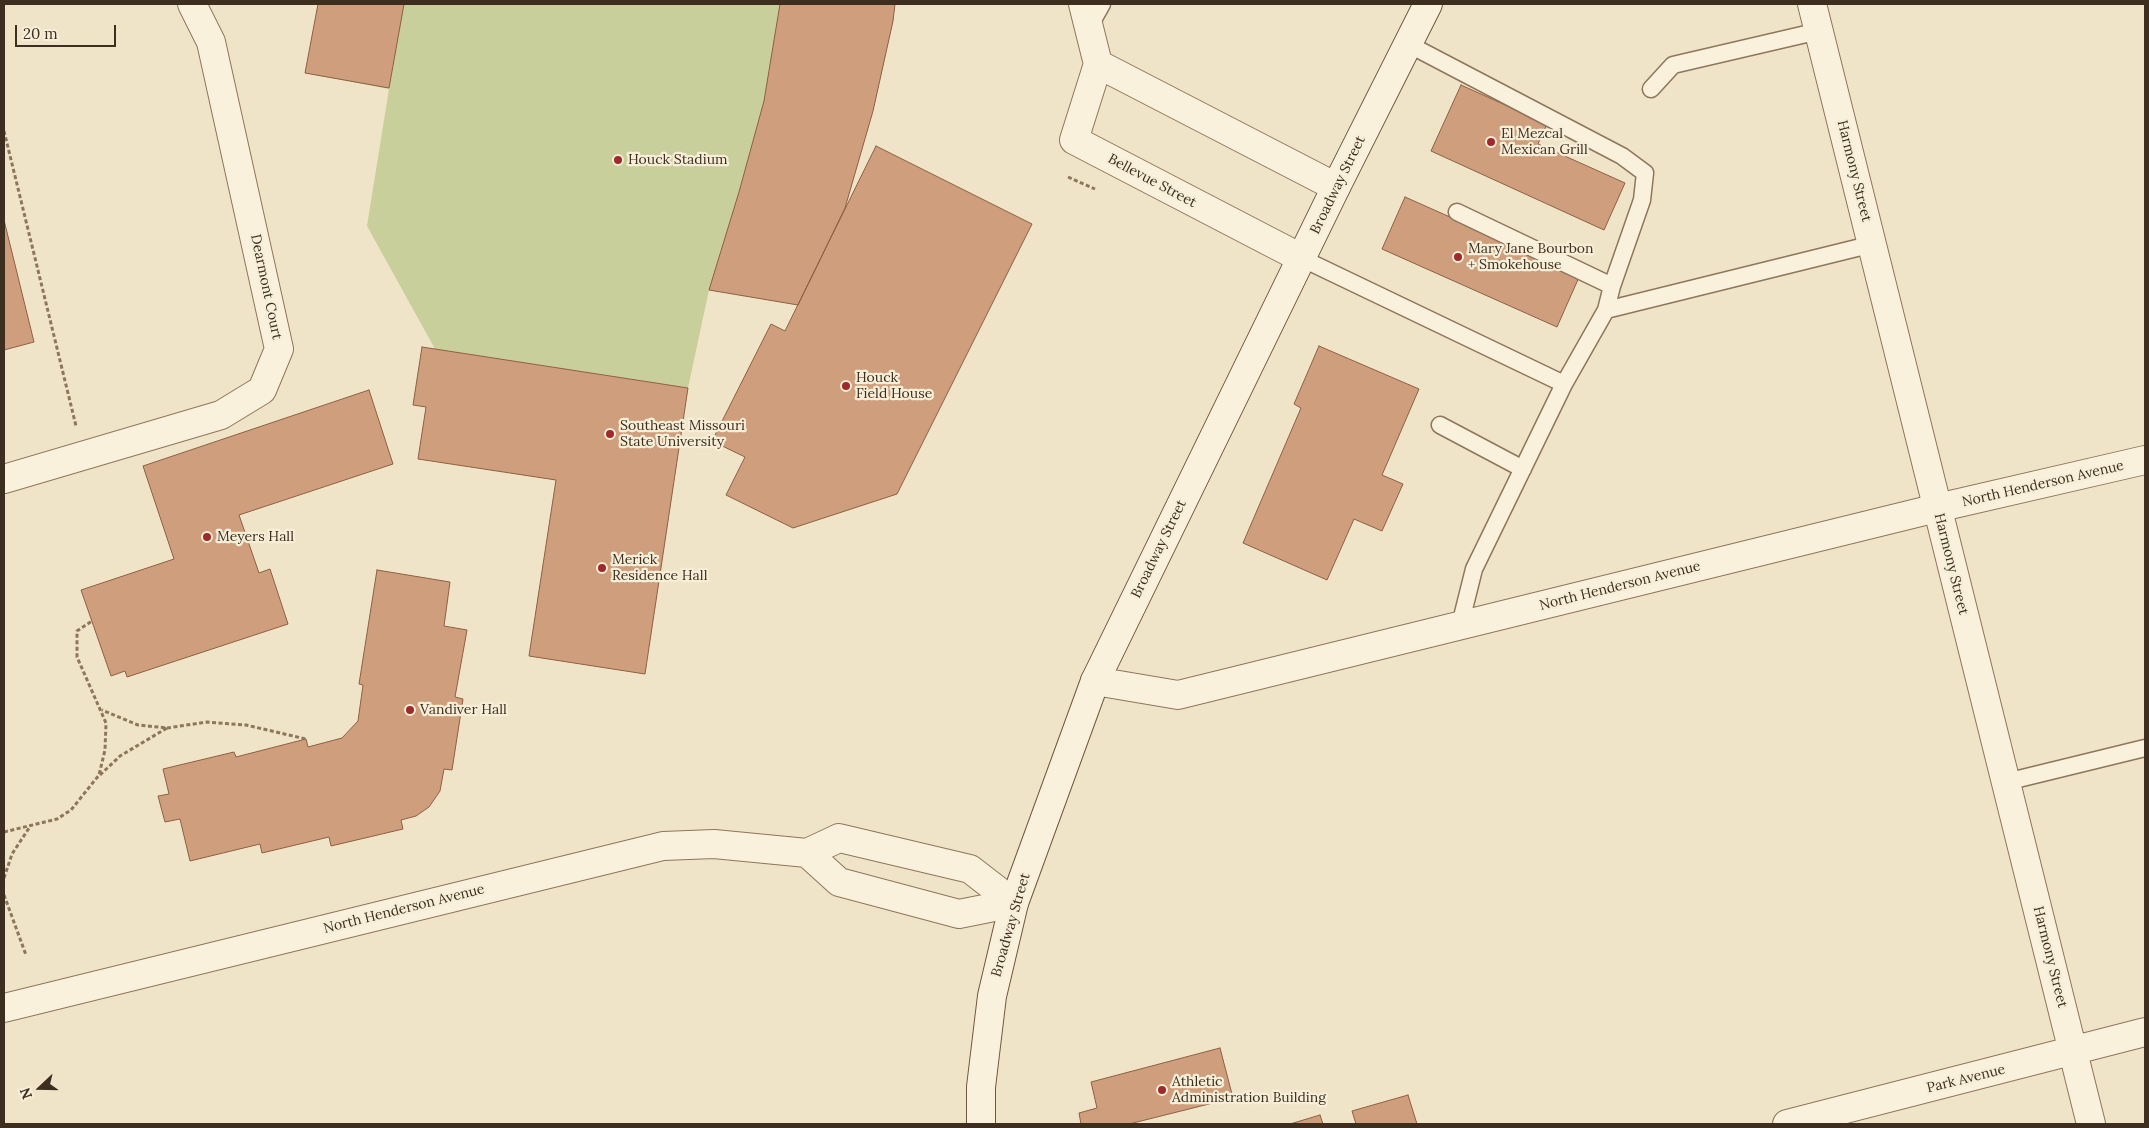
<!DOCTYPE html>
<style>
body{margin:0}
#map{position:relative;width:2149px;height:1128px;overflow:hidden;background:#f0e4c8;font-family:Lora,serif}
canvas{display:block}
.frame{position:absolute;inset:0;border:5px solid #3d2e20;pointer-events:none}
.north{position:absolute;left:15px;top:1063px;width:50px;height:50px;-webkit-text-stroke:4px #f7eed8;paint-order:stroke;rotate:249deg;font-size:14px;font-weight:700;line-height:20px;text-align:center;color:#3d2e20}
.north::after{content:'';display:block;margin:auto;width:18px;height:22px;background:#3d2e20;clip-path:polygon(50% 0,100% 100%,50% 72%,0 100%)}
.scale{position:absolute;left:15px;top:25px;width:101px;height:22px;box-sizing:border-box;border:2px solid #3d2e20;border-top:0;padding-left:6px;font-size:15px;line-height:18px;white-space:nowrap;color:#3d2e20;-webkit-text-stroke:4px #f7eed8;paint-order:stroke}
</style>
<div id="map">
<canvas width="2149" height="1128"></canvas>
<div class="frame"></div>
<div class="north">N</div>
<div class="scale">20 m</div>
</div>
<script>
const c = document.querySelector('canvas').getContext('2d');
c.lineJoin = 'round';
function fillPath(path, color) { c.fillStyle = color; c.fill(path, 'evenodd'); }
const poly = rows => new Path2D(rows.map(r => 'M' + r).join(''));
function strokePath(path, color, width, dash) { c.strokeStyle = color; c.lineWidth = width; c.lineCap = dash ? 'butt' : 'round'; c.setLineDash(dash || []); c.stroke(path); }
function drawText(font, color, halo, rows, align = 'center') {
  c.font = font + ' Lora,serif'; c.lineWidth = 4.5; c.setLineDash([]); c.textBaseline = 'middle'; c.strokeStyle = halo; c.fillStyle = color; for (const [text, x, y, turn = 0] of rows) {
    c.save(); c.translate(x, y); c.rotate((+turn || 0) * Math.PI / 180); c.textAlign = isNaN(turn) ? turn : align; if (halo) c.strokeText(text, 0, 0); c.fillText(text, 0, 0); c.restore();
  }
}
fillPath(poly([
 [318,4,895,4,893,21,873,111,845,208,798,305,709,290,688,388,435,349,367,226,389,89,305,73]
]), '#c9cf9b');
const building = poly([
 [318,4,404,4,389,88,305,73,318,4],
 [780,4,895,4,893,21,873,111,845,208,798,305,709,290,739,192,764,101,780,4],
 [1461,85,1547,124,1538,144,1625,183,1604,230,1431,151,1461,85],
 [876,146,1032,224,897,494,793,528,726,495,745,457,712,441,771,324,785,331,876,146],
 [1405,197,1580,275,1557,327,1382,249,1405,197],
 [4,220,34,342,4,350,4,220],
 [1319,346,1419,389,1382,475,1403,484,1382,531,1354,519,1327,580,1243,543,1301,408,1294,404,1319,346],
 [422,347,688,388,645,674,529,656,556,480,418,459,426,407,413,405,422,347],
 [369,390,393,464,239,515,259,573,270,569,288,624,127,677,125,671,111,676,81,590,174,559,143,466,369,390],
 [377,570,450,582,444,626,467,630,455,697,463,699,452,770,444,769,440,791,429,807,416,816,401,820,403,829,331,846,329,837,262,853,260,844,190,861,180,819,165,822,158,796,169,794,163,769,234,752,236,757,306,739,308,747,342,738,358,721,363,685,359,684,377,570],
 [1220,1048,1233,1098,1129,1124,1081,1124,1079,1113,1097,1108,1091,1082,1220,1048],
 [1408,1095,1417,1124,1356,1124,1352,1111,1408,1095],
 [1320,1115,1323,1124,1290,1124,1320,1115]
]);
fillPath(building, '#cf9f7d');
strokePath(building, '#8d5f41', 1);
const service = poly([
 [1089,27,1102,4],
 [1408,44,1622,156,1645,173,1642,200,1612,286,1606,310],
 [1651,89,1673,65,1819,31],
 [1457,212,1612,286],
 [1301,258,1564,384,1606,310,1873,244],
 [1440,425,1523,469],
 [1460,625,1474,569,1564,384],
 [2006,782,2145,748]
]);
const minor = poly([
 [1083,4,1098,64,1074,140,1301,258],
 [1812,4,2091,1124],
 [1098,64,1336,187],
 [4,479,221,415,262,390,279,349,211,42,192,4],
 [1095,681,1178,695,1937,508,2145,460],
 [807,853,839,882,959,914,1014,903],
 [4,1008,663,846,714,844,807,853,839,838,970,869,1014,903],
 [1787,1124,2145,1032]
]);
const secondary = poly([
 [981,1124,981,1087,992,996,1014,903,1095,681,1336,187,1428,4]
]);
strokePath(service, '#8d765c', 19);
strokePath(minor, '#8d765c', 30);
strokePath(secondary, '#6f573f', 30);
strokePath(poly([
 [4,131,76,426],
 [1068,177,1095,189],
 [167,728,207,722,246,725,306,739],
 [100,775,120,756,167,728,138,725,102,710],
 [4,832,57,819,71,810,99,775,105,750,106,723,77,657,77,631,92,621],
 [4,878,12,854,31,825],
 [4,895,26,955]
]), '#8d765c', 3, [4, 2.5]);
strokePath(service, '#faf1dc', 16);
strokePath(minor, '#faf1dc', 28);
strokePath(secondary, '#faf1dc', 28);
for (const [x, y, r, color] of [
 [1491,142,5,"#9e2a2b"],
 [618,160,5,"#9e2a2b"],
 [1458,257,5,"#9e2a2b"],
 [846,386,5,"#9e2a2b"],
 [610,434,5,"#9e2a2b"],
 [207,537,5,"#9e2a2b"],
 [602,568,5,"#9e2a2b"],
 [410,710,5,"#9e2a2b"],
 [1162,1090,5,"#9e2a2b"]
]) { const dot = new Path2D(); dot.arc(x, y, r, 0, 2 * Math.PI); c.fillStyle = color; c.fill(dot); strokePath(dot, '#f7eed8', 2); }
drawText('14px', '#3d2e20', '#f7eed8', [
 ["El Mezcal",1501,134],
 ["Mexican Grill",1501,150],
 ["Houck Stadium",628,160],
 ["Mary Jane Bourbon",1468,249],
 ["+ Smokehouse",1468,265],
 ["Houck",856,378],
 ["Field House",856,394],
 ["Southeast Missouri",620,426],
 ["State University",620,442],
 ["Meyers Hall",217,537],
 ["Merick",612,560],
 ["Residence Hall",612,576],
 ["Vandiver Hall",420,710],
 ["Athletic",1172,1082],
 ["Administration Building",1172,1098]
], 'left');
drawText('14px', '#3d2e20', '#f7eed8', [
 ["Harmony Street",1854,171,76],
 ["Bellevue Street",1152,181,28],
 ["Broadway Street",1338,185,-64],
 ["Dearmont Court",266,287,78],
 ["North Henderson Avenue",2043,484,-13],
 ["Broadway Street",1159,549,-64],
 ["Harmony Street",1951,564,76],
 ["North Henderson Avenue",1620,586,-14],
 ["North Henderson Avenue",404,909,-14],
 ["Broadway Street",1011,925,-74],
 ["Harmony Street",2050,957,76],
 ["Park Avenue",1966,1079,-14]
]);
</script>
